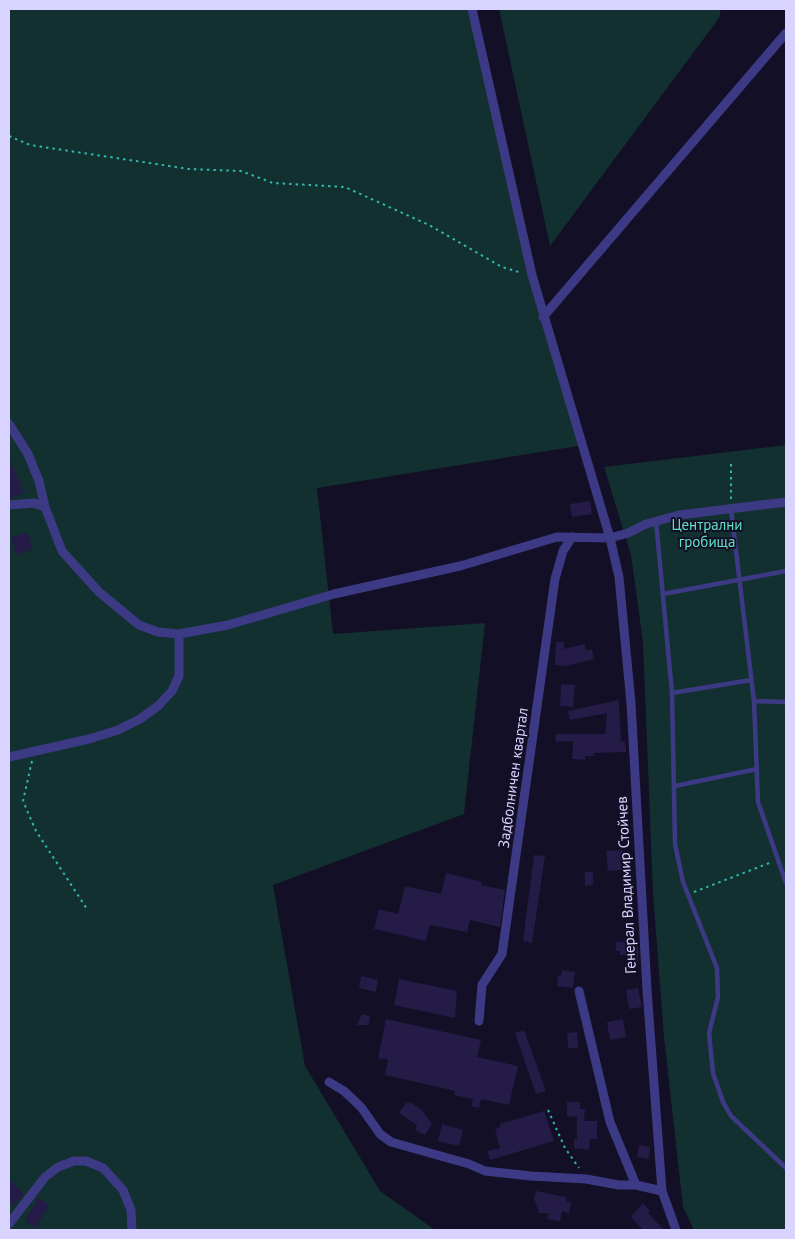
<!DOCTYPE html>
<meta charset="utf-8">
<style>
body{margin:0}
#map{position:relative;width:795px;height:1239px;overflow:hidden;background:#130f26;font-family:"PT Sans",sans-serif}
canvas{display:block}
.frame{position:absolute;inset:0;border:10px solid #d9d4ff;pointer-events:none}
</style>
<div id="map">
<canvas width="795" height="1239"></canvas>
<div class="frame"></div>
</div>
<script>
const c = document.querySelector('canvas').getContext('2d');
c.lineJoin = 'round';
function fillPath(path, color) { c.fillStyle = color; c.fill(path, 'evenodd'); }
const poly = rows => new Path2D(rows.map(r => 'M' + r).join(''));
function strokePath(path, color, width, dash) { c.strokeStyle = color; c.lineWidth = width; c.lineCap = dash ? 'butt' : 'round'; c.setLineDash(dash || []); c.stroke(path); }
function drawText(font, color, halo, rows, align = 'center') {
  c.font = font + ' "PT Sans",sans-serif'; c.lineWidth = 4; c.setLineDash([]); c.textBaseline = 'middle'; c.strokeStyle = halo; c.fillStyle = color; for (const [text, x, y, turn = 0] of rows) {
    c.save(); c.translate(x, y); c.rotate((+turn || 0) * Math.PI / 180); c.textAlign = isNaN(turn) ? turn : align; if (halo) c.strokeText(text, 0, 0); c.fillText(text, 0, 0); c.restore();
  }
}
fillPath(poly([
 [9,9,473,9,524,242,578,446,317,488,333,634,485,623,464,814,273,885,305,1066,380,1191,435,1230,9,1230],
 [499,9,721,9,719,18,550,246],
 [786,445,786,1230,694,1230,683,1207,664,1037,653,893,643,642,631,555,604,467]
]), '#12302f');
fillPath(poly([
 [9,457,24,493,9,499],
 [590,501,592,514,572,517,570,504],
 [28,533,32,550,16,554,11,537],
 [556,642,564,642,564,649,585,644,586,651,592,649,594,659,566,666,555,665],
 [561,684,575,685,573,707,560,706],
 [619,700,621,741,625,741,626,752,594,753,594,756,585,756,585,760,572,759,573,741,556,742,555,734,605,734,607,713,570,720,568,711],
 [622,850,623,870,608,871,606,851],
 [534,855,545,856,532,943,523,941],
 [585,872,593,872,593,885,585,886],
 [446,873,482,882,481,885,505,890,500,927,470,920,467,932,430,925,426,941,374,929,379,909,398,914,405,886,441,894],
 [636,941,636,947,638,946,638,964,626,964,626,955,620,955,620,951,616,951,616,942],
 [562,970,575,972,573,988,557,986,558,975,561,976],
 [361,976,378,980,376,992,359,988],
 [399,979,457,991,455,1018,394,1005],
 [638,988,642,1007,629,1009,626,990],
 [362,1014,370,1016,369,1025,357,1025],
 [386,1019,481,1040,477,1057,518,1066,509,1105,481,1099,479,1108,471,1106,473,1099,454,1095,455,1091,385,1075,388,1060,378,1058],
 [623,1019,626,1037,610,1040,607,1022],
 [524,1030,546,1091,536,1094,515,1033],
 [577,1032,578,1048,568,1048,567,1033],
 [410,1102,421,1109,432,1124,425,1135,415,1130,417,1125,399,1113,406,1103],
 [567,1102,580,1102,580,1109,585,1109,584,1121,597,1121,597,1139,590,1139,589,1150,574,1148,574,1139,577,1139,577,1117,567,1116],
 [544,1111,554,1141,490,1160,487,1151,500,1148,495,1129,500,1127,500,1124],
 [442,1124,463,1130,459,1146,438,1141],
 [639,1145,650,1147,649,1159,637,1157],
 [9,1179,24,1194,14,1206,9,1200],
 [536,1191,566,1197,566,1201,571,1202,569,1213,562,1211,560,1221,547,1219,548,1213,539,1213,534,1199],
 [38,1198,48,1204,48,1207,36,1228,25,1221],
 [643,1203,650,1211,648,1213,664,1230,643,1230,631,1217]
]), '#241b47');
strokePath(poly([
 [9,136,30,145,189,169,241,171,273,183,345,187,429,225,502,267,522,273],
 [731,499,731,464],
 [32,761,23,801,36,831,87,909],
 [694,892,772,862],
 [548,1110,565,1148,579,1168]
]), '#2fb8b0', 2, [2.5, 4]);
strokePath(poly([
 [731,509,754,701,758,802,786,883],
 [656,521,672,693,675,844,683,882,717,968,718,997,709,1033,713,1073,723,1102,731,1116,786,1168],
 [663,594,786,571],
 [672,693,751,680],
 [754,701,786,702],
 [675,786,757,769]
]), '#3d3a85', 4.5);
strokePath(poly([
 [472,9,532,275,610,538,619,577,631,703,647,990,662,1191,676,1230],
 [543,317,786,33],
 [9,424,28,454,39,481,45,507],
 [9,505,34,503,45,507,62,551,99,592,139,625,158,632,179,634,228,625,334,594,460,566,557,537,610,538,628,533,646,524,679,515,786,502],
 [9,757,89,739,118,730,140,719,158,706,172,691,179,676,179,634],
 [579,991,610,1122,636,1185],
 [479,1021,482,985,502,954,555,579,563,551,572,537],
 [329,1082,344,1091,361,1107,380,1134,391,1142,469,1164,485,1171,531,1176,586,1179,619,1185,636,1185,662,1191],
 [9,1224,45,1177,58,1167,74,1161,86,1161,103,1168,123,1190,131,1210,132,1230]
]), '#3d3a85', 9);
drawText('15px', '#5fe0c0', '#130f26', [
 ["Централни",707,526],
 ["гробища",707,543]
]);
drawText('15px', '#d9d4ff', '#130f26', [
 ["Задболничен квартал",514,778,-82],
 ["Генерал Владимир Стойчев",627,885,-93]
]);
</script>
